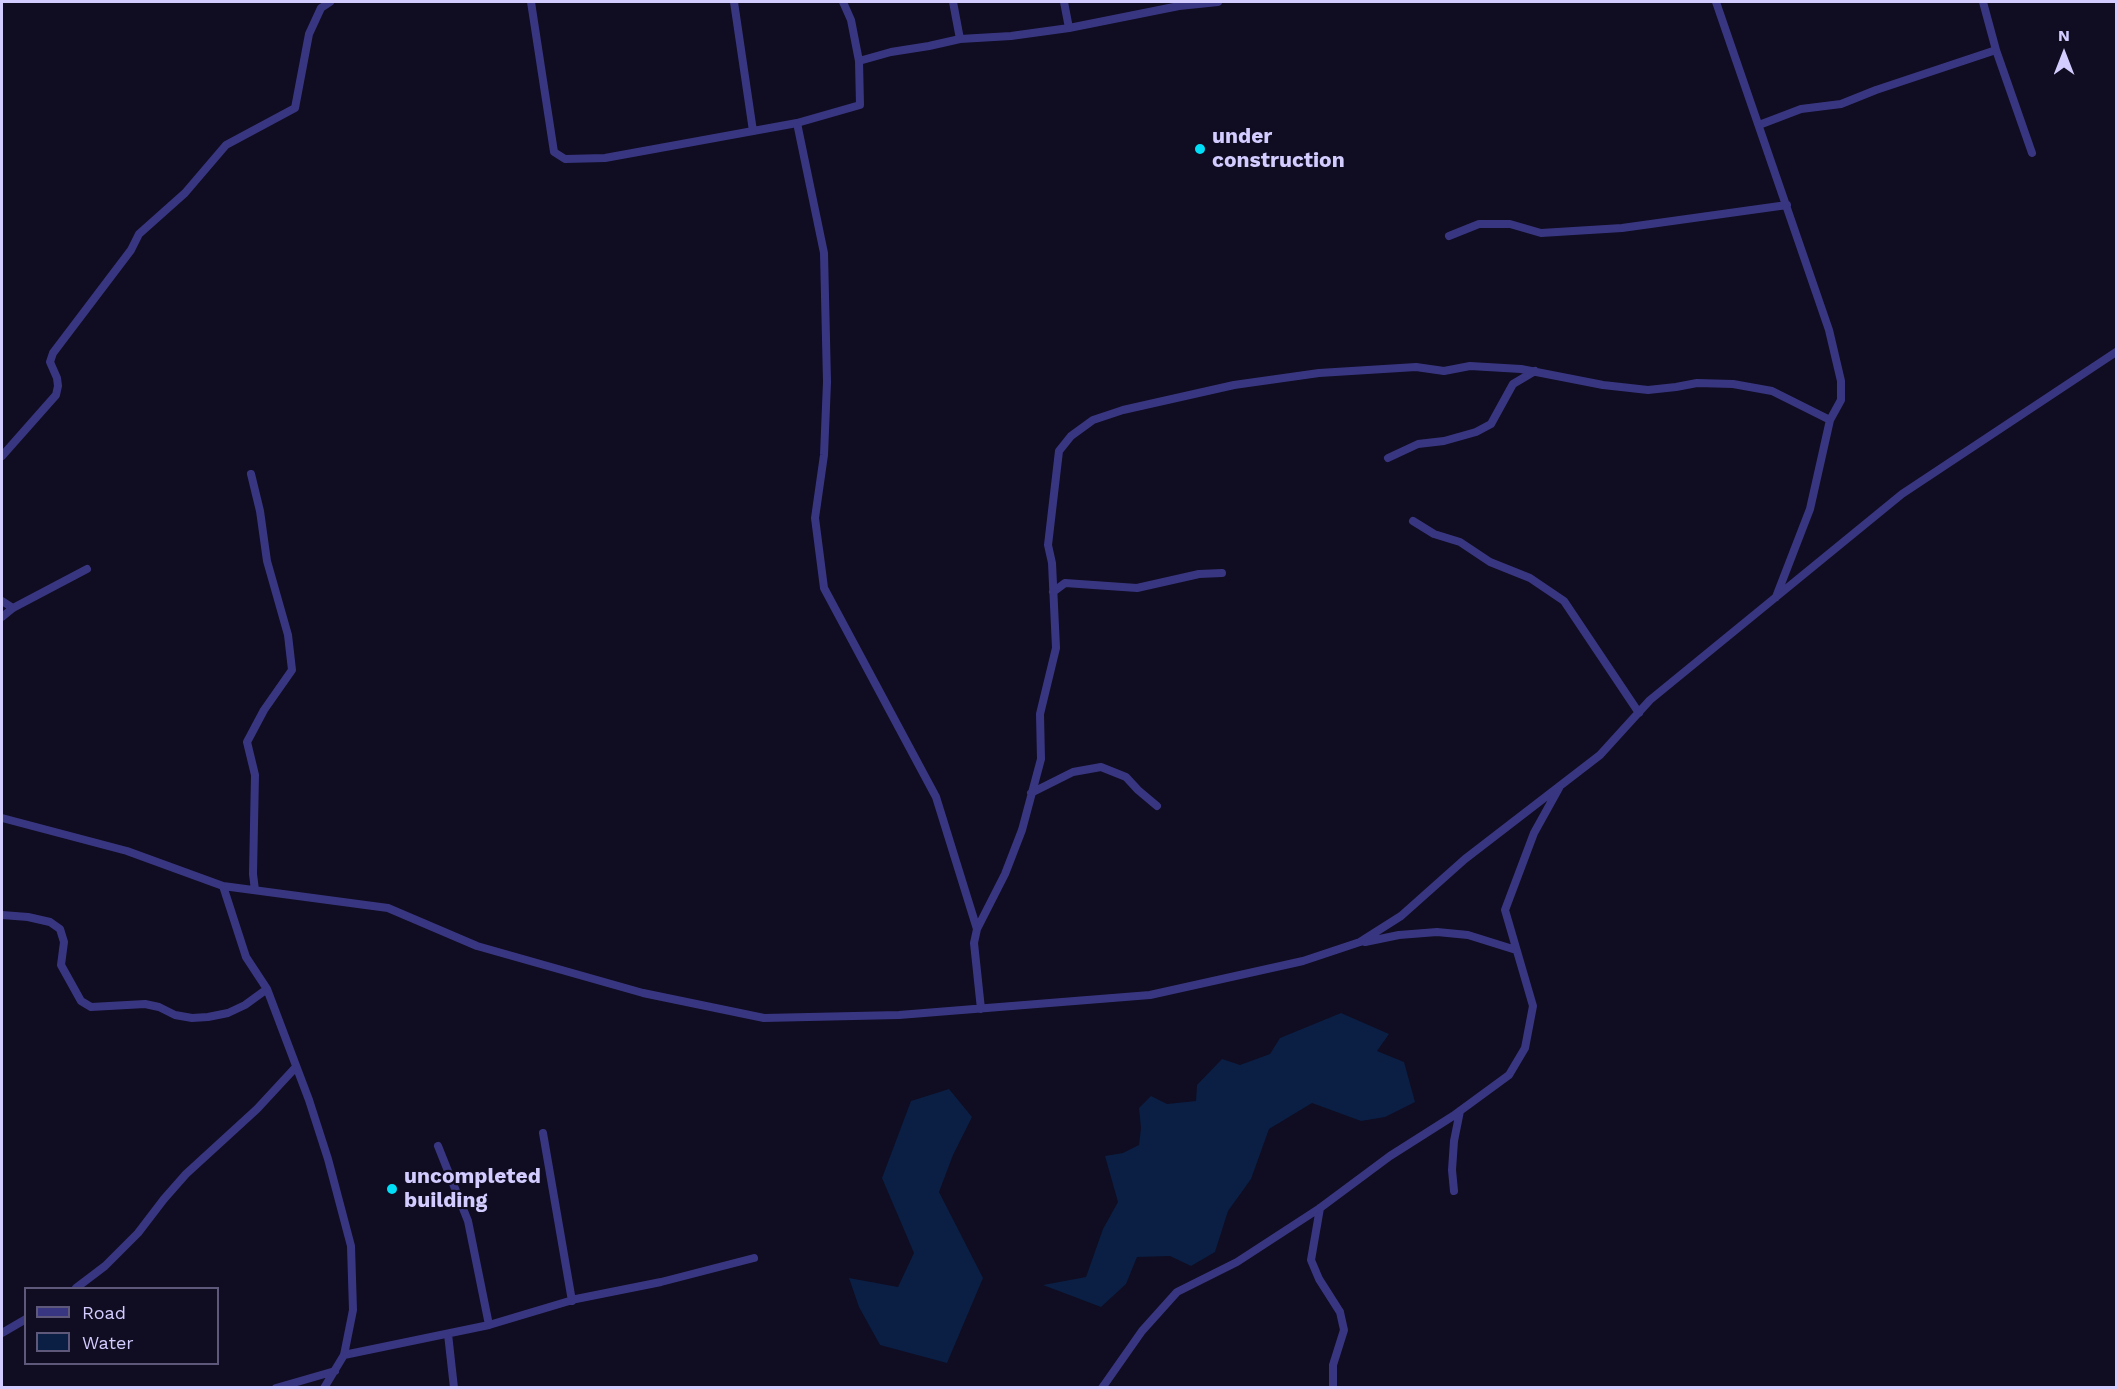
<!DOCTYPE html>
<style>
body{margin:0}
#map{position:relative;width:2118px;height:1389px;overflow:hidden;background:#100c21;font-family:"Work Sans",sans-serif}
canvas{display:block}
.frame{position:absolute;inset:0;border:3px solid #d2ccff;pointer-events:none}
.legend{position:absolute;left:24px;top:1287px;width:195px;height:78px;box-sizing:border-box;background:#100c21;border:2px solid #5e597a;margin:0;padding:8px 10px;list-style:none;font-size:18px;color:#d2ccff}
.legend li{display:flex;align-items:center;gap:12px;height:30px}
.legend b{width:30px;border:2px solid #5e597a}
.north{position:absolute;left:2034px;top:24px;width:60px;height:60px;-webkit-text-stroke:4px #100c21;paint-order:stroke;rotate:0deg;font-size:16px;font-weight:700;line-height:24px;text-align:center;color:#d2ccff}
.north::after{content:'';display:block;margin:auto;width:21px;height:27px;background:#d2ccff;clip-path:polygon(50% 0,100% 100%,50% 72%,0 100%)}
</style>
<div id="map">
<canvas width="2118" height="1389"></canvas>
<div class="frame"></div>
<ul class="legend">
<li><b style="height:8px;background:#393681"></b>Road</li>
<li><b style="height:16px;background:#0a1f43"></b>Water</li>
</ul>
<div class="north">N</div>
</div>
<script>
const c = document.querySelector('canvas').getContext('2d');
c.lineJoin = 'round';
function fillPath(path, color) { c.fillStyle = color; c.fill(path, 'evenodd'); }
const poly = rows => new Path2D(rows.map(r => 'M' + r).join(''));
function strokePath(path, color, width, dash) { c.strokeStyle = color; c.lineWidth = width; c.lineCap = dash ? 'butt' : 'round'; c.setLineDash(dash || []); c.stroke(path); }
function drawText(font, color, halo, rows, align = 'center') {
  c.font = font + ' "Work Sans",sans-serif'; c.lineWidth = 4.5; c.setLineDash([]); c.textBaseline = 'middle'; c.strokeStyle = halo; c.fillStyle = color; for (const [text, x, y, turn = 0] of rows) {
    c.save(); c.translate(x, y); c.rotate((+turn || 0) * Math.PI / 180); c.textAlign = isNaN(turn) ? turn : align; if (halo) c.strokeText(text, 0, 0); c.fillText(text, 0, 0); c.restore();
  }
}
fillPath(poly([
 [1341,1013,1389,1034,1377,1051,1404,1062,1415,1102,1385,1117,1361,1121,1312,1103,1269,1129,1251,1179,1228,1211,1215,1252,1191,1266,1170,1256,1137,1257,1126,1284,1101,1307,1043,1285,1086,1277,1103,1229,1118,1202,1105,1156,1123,1153,1139,1145,1141,1128,1139,1108,1151,1096,1167,1104,1196,1101,1197,1085,1222,1059,1240,1065,1270,1054,1280,1038],
 [949,1089,972,1117,953,1155,939,1192,983,1278,947,1363,880,1345,859,1307,849,1278,898,1287,914,1253,882,1178,911,1101]
]), '#0a1f43');
strokePath(poly([
 [531,2,554,152,565,159,605,158,797,123],
 [734,2,753,131],
 [843,2,851,20,859,61],
 [953,2,960,39],
 [1064,2,1069,28],
 [1716,2,1829,330,1841,381,1841,400,1830,420,1810,509,1776,597],
 [1983,2,1996,50,2032,153],
 [1759,125,1801,109,1841,104,1876,90,1996,50],
 [1449,236,1479,224,1510,224,1541,233,1622,228,1787,205],
 [2,456,56,395,58,386,57,378,50,362,53,353,131,250,139,234,185,193,226,145,295,108,309,34,321,8,330,2],
 [1388,458,1418,444,1444,441,1476,432,1491,424,1513,384,1535,371],
 [251,474,260,511,267,561,288,635,292,670,264,710,247,742,255,775,253,874,255,890],
 [1413,521,1434,534,1460,542,1490,562,1530,578,1564,601,1639,713],
 [1053,592,1065,583,1137,588,1199,574,1222,573],
 [2,601,13,608],
 [2,617,13,608,87,569],
 [1031,793,1073,772,1101,767,1126,777,1138,790,1157,806],
 [2,818,127,851,223,886,388,908,477,946,643,993,764,1018,899,1015,1150,995,1303,961,1360,942,1401,916,1465,859,1600,755,1650,700,1902,494,2116,352],
 [223,886,246,957,267,989,309,1100,328,1159,351,1246,353,1310,344,1355,324,1388],
 [2,915,28,917,50,922,60,929,64,942,61,965,81,1001,91,1007,145,1004,159,1007,175,1015,192,1018,208,1017,228,1013,245,1005,267,989],
 [977,929,936,797,824,588,815,518,824,455,827,382,824,253,797,123,860,105,859,61,891,52,929,46,960,39,1011,36,1069,28,1179,6,1218,2],
 [1365,942,1399,935,1437,932,1468,935,1516,950],
 [981,1009,974,943,977,929,1005,874,1022,830,1041,759,1040,714,1056,648,1052,563,1048,545,1059,451,1071,436,1093,420,1123,410,1234,385,1319,373,1416,367,1444,371,1470,366,1521,369,1603,385,1648,390,1676,387,1697,383,1733,384,1772,391,1830,420],
 [543,1133,572,1301],
 [438,1146,468,1221,489,1325],
 [1454,1191,1452,1170,1454,1141,1460,1111],
 [1320,1208,1311,1260,1319,1279,1340,1312,1344,1330,1333,1365,1333,1388],
 [76,1288,105,1266,138,1233,164,1199,186,1174,257,1109,295,1068],
 [2,1333,26,1319],
 [448,1334,454,1388],
 [344,1355,489,1325,576,1299,661,1282,754,1258],
 [276,1388,335,1371],
 [1102,1388,1142,1331,1177,1292,1237,1262,1320,1208,1390,1156,1453,1116,1509,1075,1525,1048,1533,1006,1505,910,1534,833,1559,788]
]), '#393681', 8);
for (const [x, y, r, color] of [
 [1200,149,6,"#00dff7"],
 [392,1189,6,"#00dff7"]
]) { const dot = new Path2D(); dot.arc(x, y, r, 0, 2 * Math.PI); c.fillStyle = color; c.fill(dot); strokePath(dot, '#100c21', 2); }
drawText('bold 21px', '#d2ccff', '#100c21', [
 ["under",1212,137],
 ["construction",1212,161],
 ["uncompleted",404,1177],
 ["building",404,1201]
], 'left');
</script>
